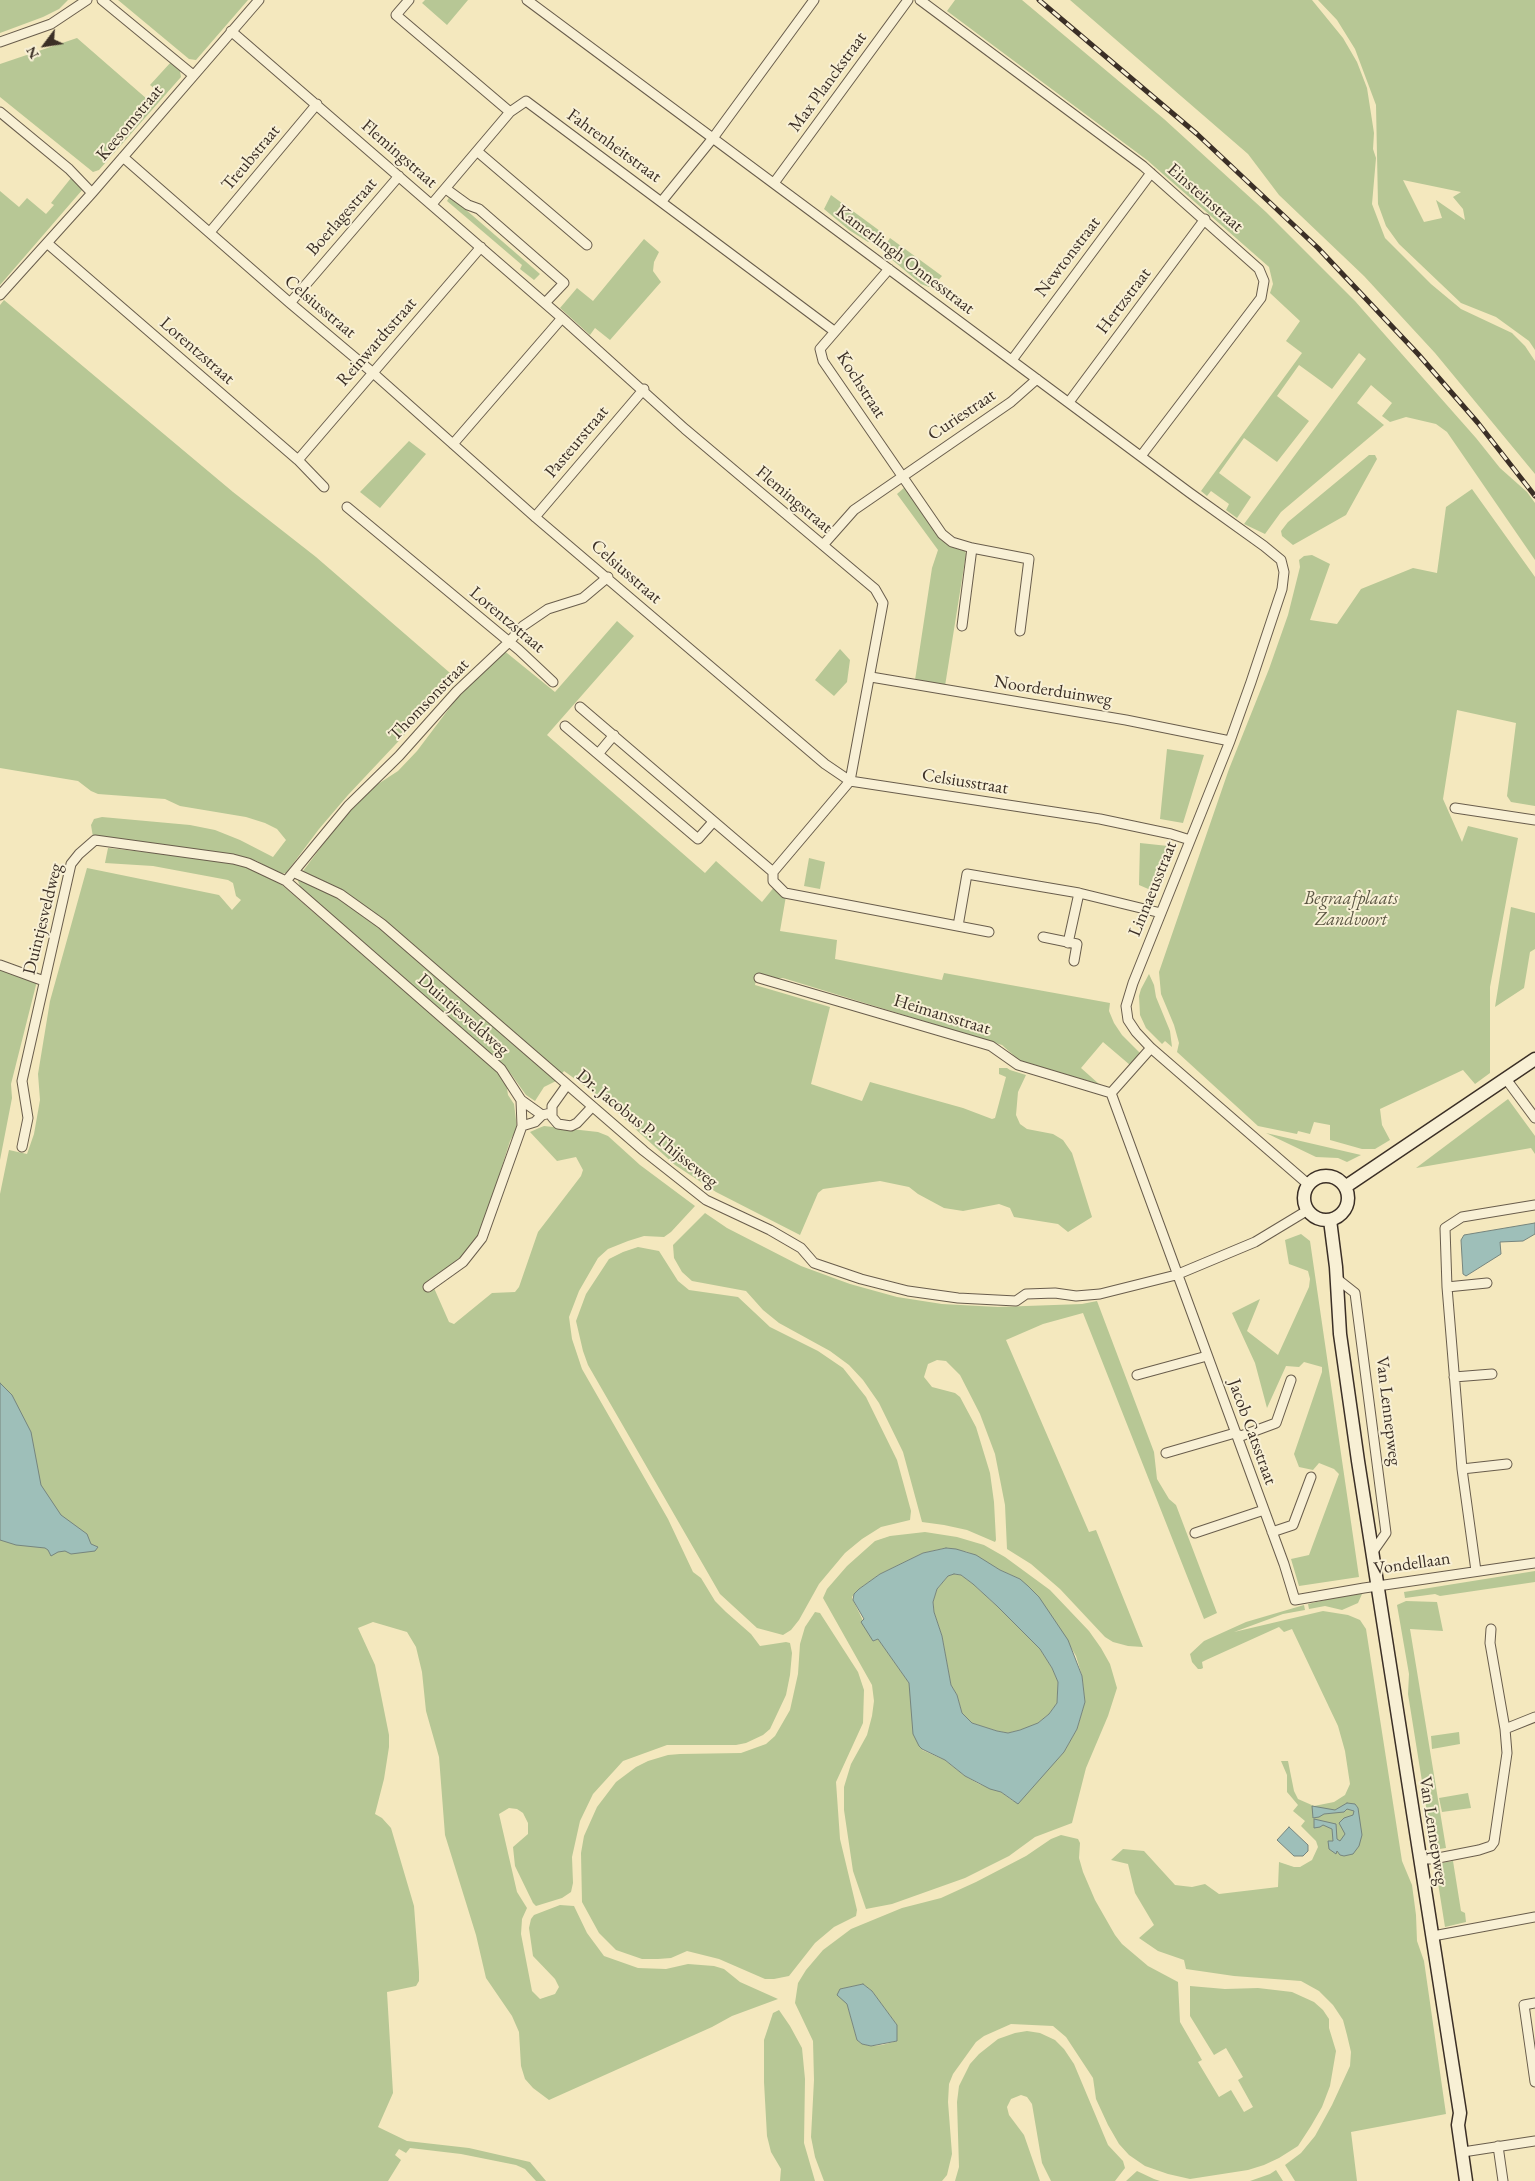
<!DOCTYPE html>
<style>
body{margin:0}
#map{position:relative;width:1535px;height:2181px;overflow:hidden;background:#f4e8be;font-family:"EB Garamond",serif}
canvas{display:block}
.north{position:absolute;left:20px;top:20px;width:50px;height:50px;-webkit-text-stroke:4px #f8f0d5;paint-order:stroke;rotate:239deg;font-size:14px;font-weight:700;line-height:20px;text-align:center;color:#3b2f26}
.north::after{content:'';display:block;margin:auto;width:18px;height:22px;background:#3b2f26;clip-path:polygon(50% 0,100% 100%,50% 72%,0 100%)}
</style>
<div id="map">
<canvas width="1535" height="2181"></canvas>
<div class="north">N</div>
</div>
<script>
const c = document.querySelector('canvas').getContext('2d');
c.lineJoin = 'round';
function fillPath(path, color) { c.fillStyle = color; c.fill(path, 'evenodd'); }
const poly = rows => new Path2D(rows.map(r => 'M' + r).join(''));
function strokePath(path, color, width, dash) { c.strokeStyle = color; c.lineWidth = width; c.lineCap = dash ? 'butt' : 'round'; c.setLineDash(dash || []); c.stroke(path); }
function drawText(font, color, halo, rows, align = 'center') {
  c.font = font + ' "EB Garamond",serif'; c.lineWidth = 4; c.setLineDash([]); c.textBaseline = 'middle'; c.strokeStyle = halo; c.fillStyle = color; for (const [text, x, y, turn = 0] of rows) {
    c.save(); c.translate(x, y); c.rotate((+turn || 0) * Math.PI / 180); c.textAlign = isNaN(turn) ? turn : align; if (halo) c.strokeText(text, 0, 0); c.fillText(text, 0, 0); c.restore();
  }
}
fillPath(poly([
 [0,0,68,0,59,9,43,17,0,33],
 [118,0,248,0,196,60,189,59],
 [425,0,468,0,447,25,422,3],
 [955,0,1022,0,1164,119,1266,212,1355,301,1476,438,1500,468,1527,492,1535,503,1535,560,1447,432,1436,424,1406,417,1390,422,1382,416,1392,403,1371,385,1357,403,1384,425,1281,512,1265,534,1244,524,1366,359,1359,353,1332,389,1299,365,1277,396,1309,421,1277,462,1244,438,1219,473,1251,497,1237,518,1226,510,1229,504,1211,491,1207,496,1201,491,1302,353,1286,341,1300,321,1270,293,1273,284,1269,267,1147,160,947,11],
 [1070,0,1312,0,1343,38,1357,62,1367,88,1374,133,1373,149,1376,158,1372,204,1385,238,1431,284,1461,309,1512,333,1525,346,1535,361,1535,474,1435,353,1364,276,1279,195,1248,154],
 [1318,0,1535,0,1535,350,1529,341,1496,317,1461,303,1399,244,1386,226,1378,204,1376,105,1355,49,1337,20],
 [1403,180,1461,192,1453,197,1463,209,1465,220,1436,200,1442,218,1424,222],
 [77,38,147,99,155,89,150,85,171,62,180,71,181,77,99,170,93,172,0,97,0,64],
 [71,178,83,189,0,285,0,191,19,207,27,198,46,214,54,205,51,203],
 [831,195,880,231,874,239,868,242,849,230,824,209],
 [450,196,540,274,534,280,520,269,522,265,447,201],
 [890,238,942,276,934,285,929,287,921,284,884,253,885,246],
 [644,239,659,252,654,262,653,271,661,282,610,340,595,328,590,335,560,308,577,288,593,301],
 [4,300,233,492,316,557,457,679,348,795,319,829,286,873,280,874,257,861,241,856,93,837,91,825,94,819,102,817,190,825,215,830,240,840,273,857,286,840,277,829,265,823,246,817,180,806,165,799,98,794,91,791,78,781,0,768,0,305],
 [409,441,426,454,380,508,360,492],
 [1369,455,1375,455,1377,459,1346,515,1293,545,1282,536,1281,531,1288,522],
 [905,487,941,540,965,551,966,554,945,686,915,680,932,568,938,550,897,494],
 [1472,489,1535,577,1535,806,1511,802,1507,796,1516,723,1457,710,1443,799,1462,842,1468,826,1518,838,1490,987,1490,1073,1475,1084,1463,1070,1380,1109,1382,1125,1390,1140,1375,1149,1362,1149,1330,1140,1330,1125,1314,1122,1310,1134,1298,1131,1297,1134,1258,1126,1177,1052,1179,1043,1174,1025,1161,994,1159,972,1229,769,1269,669,1288,615,1300,567,1299,560,1304,556,1312,555,1330,564,1310,620,1337,624,1361,589,1413,568,1437,573,1446,507],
 [617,621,634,636,547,735,705,873,716,861,762,902,775,886,786,896,780,931,837,940,835,959,942,980,944,973,1110,1003,1109,1011,1114,1023,1122,1035,1140,1053,1130,1065,1103,1042,1081,1068,1099,1084,1020,1061,1002,1045,783,978,756,980,755,985,830,1007,811,1084,862,1101,870,1082,963,1108,992,1119,995,1118,1006,1077,999,1074,999,1068,1007,1068,1010,1070,1026,1075,1018,1092,1016,1115,1020,1124,1027,1129,1053,1134,1063,1140,1072,1153,1092,1217,1068,1232,1058,1224,1014,1217,1010,1208,999,1204,963,1211,944,1208,918,1194,909,1187,880,1181,823,1189,818,1193,800,1235,716,1192,675,1165,600,1097,564,1071,556,1081,544,1087,535,1101,526,1095,511,1074,463,1029,301,889,298,881,300,875,346,814,375,786,398,771,417,751,466,686,502,649,555,692],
 [840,649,850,660,847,682,834,696,815,680],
 [1167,749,1204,755,1183,823,1160,819],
 [1140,843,1168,846,1153,891,1139,885],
 [108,848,218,860,248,866,282,885,490,1065,506,1082,508,1095,514,1104,517,1128,510,1141,480,1236,461,1260,442,1275,434,1288,449,1322,454,1324,492,1293,515,1292,519,1287,538,1232,581,1176,583,1170,576,1157,557,1161,530,1132,539,1128,544,1126,598,1132,608,1136,640,1165,695,1206,671,1232,664,1237,644,1236,628,1241,608,1249,598,1258,579,1291,569,1317,572,1339,582,1369,668,1519,693,1572,701,1578,715,1601,726,1612,751,1634,760,1646,786,1642,790,1643,792,1653,790,1675,786,1695,770,1729,763,1735,746,1743,736,1745,667,1745,623,1761,593,1794,580,1821,572,1857,573,1883,571,1892,562,1898,536,1906,533,1903,515,1866,513,1847,528,1834,528,1823,523,1813,517,1809,509,1808,499,1814,517,1892,527,1908,522,1919,521,1934,532,1991,540,1999,555,1994,559,1987,555,1979,533,1956,529,1928,531,1919,534,1915,560,1905,574,1906,587,1933,604,1956,638,1968,666,1969,688,1964,714,1966,724,1969,740,1982,778,1999,732,2016,712,2027,549,2100,533,2088,525,2079,521,2066,519,2032,512,2016,486,1978,476,1935,445,1835,439,1757,426,1711,422,1672,416,1647,407,1632,373,1622,358,1628,375,1665,389,1735,389,1747,384,1779,375,1814,382,1818,391,1828,414,1906,419,1972,419,1981,416,1986,387,1992,393,2093,378,2127,407,2141,469,2148,530,2162,546,2181,536,2181,525,2169,516,2165,461,2154,410,2148,406,2153,399,2149,395,2155,401,2160,388,2181,0,2181,0,1194,9,1150,27,1154,34,1134,40,1100,38,1074,50,1001,87,868,219,895,232,910,241,900,236,896,233,883,228,880,153,866,105,863],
 [809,858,825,862,820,889,804,886],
 [1511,907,1535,913,1535,949,1530,952,1524,988,1495,1007],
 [0,968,37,981,11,1084,12,1098,0,1160],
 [1149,974,1154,985,1156,997,1170,1031,1172,1047,1165,1041,1162,1044,1146,1028,1140,1015,1139,996,1141,989],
 [1508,1099,1535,1136,1535,1154,1531,1148,1416,1168],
 [1266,1133,1361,1155,1347,1162,1338,1158,1316,1157],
 [705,1213,727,1228,801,1266,850,1284,897,1297,942,1304,998,1307,1082,1304,1097,1301,1154,1452,1157,1479,1169,1499,1176,1505,1217,1613,1204,1619,1083,1313,1043,1324,1006,1340,1089,1532,1096,1530,1143,1647,1128,1646,1113,1642,1105,1637,1060,1589,1031,1564,1007,1549,1005,1505,995,1454,980,1414,960,1375,946,1361,937,1360,928,1364,924,1377,932,1387,955,1393,960,1397,976,1427,990,1473,994,1502,996,1540,995,1542,967,1530,944,1525,922,1522,903,1452,879,1403,863,1380,849,1365,830,1351,779,1323,763,1310,746,1291,692,1281,682,1272,674,1258,673,1245],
 [1301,1234,1310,1241,1359,1577,1299,1586,1291,1559,1309,1555,1339,1474,1334,1469,1319,1463,1313,1470,1299,1467,1294,1454,1322,1372,1322,1367,1304,1362,1299,1367,1286,1366,1267,1408,1255,1363,1232,1313,1260,1299,1247,1331,1278,1355,1309,1287,1310,1279,1308,1271,1289,1264,1285,1240],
 [638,1247,659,1251,678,1281,689,1290,738,1297,770,1327,818,1351,843,1368,866,1397,897,1460,911,1511,910,1520,881,1527,862,1539,845,1553,819,1584,799,1620,791,1630,783,1635,757,1628,720,1594,588,1365,583,1351,576,1321,586,1294,609,1259,623,1252],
 [925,1532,957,1537,984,1545,1005,1557,1050,1590,1089,1631,1101,1648,1110,1664,1117,1688,1108,1716,1086,1768,1072,1823,1035,1837,1009,1856,965,1878,892,1904,866,1909,853,1871,844,1810,844,1787,851,1764,867,1735,872,1716,874,1701,872,1685,823,1598,827,1589,847,1566,875,1541,890,1536],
 [945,1548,968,1552,1000,1570,1020,1579,1058,1626,1076,1656,1082,1676,1085,1702,1077,1729,1064,1752,1013,1801,1001,1792,979,1784,965,1776,945,1760,922,1750,909,1683,878,1639,873,1641,853,1600,852,1597,859,1589,880,1574,923,1553],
 [1535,1571,1535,1582,1440,1596,1435,1594,1405,1598,1404,1592],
 [954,1574,961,1575,973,1584,997,1606,1040,1649,1052,1668,1058,1682,1057,1703,1049,1714,1038,1723,1027,1728,1008,1733,997,1731,972,1723,962,1713,957,1695,951,1685,942,1636,934,1612,933,1602,937,1589,948,1576],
 [1355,1593,1362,1594,1358,1603,1342,1610,1325,1606,1309,1609,1308,1604],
 [1406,1601,1437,1602,1443,1631,1410,1629,1446,1848,1433,1850,1408,1694,1409,1674,1397,1605],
 [1304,1605,1305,1610,1283,1614,1234,1632,1323,1611,1348,1615,1360,1620,1366,1629,1402,1861,1412,1885,1416,1915,1417,1941,1424,1961,1446,2114,1351,2132,1357,2181,1295,2181,1285,2165,1301,2153,1315,2136,1332,2105,1350,2066,1351,2052,1347,2035,1343,2020,1333,2005,1319,1991,1301,1981,1234,1976,1186,1969,1184,1960,1158,1951,1139,1938,1154,1925,1135,1893,1128,1864,1111,1860,1123,1849,1144,1851,1175,1885,1192,1887,1205,1884,1219,1894,1278,1887,1279,1862,1294,1867,1300,1867,1312,1860,1318,1847,1316,1841,1301,1826,1305,1821,1293,1811,1298,1805,1287,1792,1287,1775,1281,1761,1288,1761,1294,1791,1298,1799,1314,1806,1334,1802,1345,1795,1350,1784,1345,1751,1338,1726,1292,1629,1284,1632,1279,1627,1206,1660,1202,1662,1203,1668,1201,1669,1198,1669,1192,1662,1190,1654,1204,1641,1246,1622],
 [815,1612,820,1613,858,1672,864,1690,863,1723,836,1782,840,1839,857,1910,856,1916,834,1927,815,1943,789,1976,774,1979,765,1979,719,1959,687,1951,671,1958,658,1959,642,1959,616,1950,599,1933,582,1902,581,1853,584,1836,597,1807,616,1782,636,1767,648,1761,668,1755,680,1754,741,1753,766,1744,775,1736,790,1710,798,1674,800,1644,805,1627],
 [1459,1732,1460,1744,1432,1749,1431,1736],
 [1468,1793,1471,1808,1442,1812,1439,1798],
 [1061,1835,1078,1839,1080,1843,1079,1858,1083,1872,1095,1900,1115,1935,1122,1944,1148,1966,1178,1982,1180,2022,1202,2060,1198,2062,1219,2097,1231,2090,1244,2112,1253,2107,1238,2080,1243,2077,1226,2048,1214,2055,1190,2016,1190,1986,1225,1989,1258,1988,1292,1992,1314,2002,1323,2010,1329,2019,1329,2028,1336,2051,1330,2086,1322,2107,1311,2126,1298,2146,1279,2158,1264,2165,1248,2170,1190,2179,1168,2174,1145,2166,1129,2155,1119,2144,1108,2125,1096,2099,1093,2078,1066,2037,1053,2026,1011,2024,984,2036,976,2042,953,2074,949,2084,948,2102,952,2154,947,2175,942,2181,824,2181,815,2157,811,2137,814,2080,813,2041,795,2003,798,1983,806,1970,823,1950,851,1929,902,1908,941,1898,976,1882,1026,1856,1051,1839],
 [863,1984,872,1991,897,2025,897,2041,882,2045,871,2046,862,2044,857,2040,847,2004,840,1989],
 [1453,1861,1461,1911,1465,1913,1466,1922,1445,1927,1435,1864],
 [779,2010,790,2026,802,2048,805,2079,804,2143,815,2181,780,2181,781,2169,771,2152,767,2136,764,2082,764,2040,773,2013],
 [1027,2031,1040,2033,1055,2040,1064,2049,1074,2064,1108,2145,1123,2161,1125,2168,1115,2181,1051,2181,1042,2163,1032,2104,1027,2097,1021,2095,1011,2099,1007,2107,1009,2115,1024,2135,1040,2181,955,2181,959,2167,957,2102,959,2086,970,2064,979,2054,998,2039,1015,2033],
 [1276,2170,1283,2181,1250,2181,1270,2174],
 [1137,2171,1154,2179,1160,2181,1126,2181]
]), '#b7c795');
const water = poly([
 [1535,1223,1535,1234,1523,1241,1500,1242,1501,1254,1466,1276,1463,1274,1461,1240,1464,1235,1535,1223],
 [0,1383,12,1395,31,1432,41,1485,61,1515,87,1534,91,1544,98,1547,95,1551,71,1554,65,1551,58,1552,51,1556,48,1550,45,1548,16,1545,0,1540,0,1383],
 [946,1548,956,1549,976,1555,1000,1570,1020,1579,1028,1586,1039,1597,1068,1640,1082,1676,1085,1702,1077,1729,1064,1752,1018,1804,1001,1792,990,1789,965,1776,945,1760,922,1749,919,1746,913,1734,909,1683,878,1639,873,1641,861,1622,864,1619,853,1600,854,1594,859,1589,880,1574,923,1553,946,1548],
 [954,1574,961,1575,973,1584,997,1606,1040,1649,1052,1668,1058,1682,1057,1703,1049,1714,1038,1723,1020,1730,1008,1733,997,1731,972,1723,962,1713,957,1695,951,1685,942,1636,934,1612,933,1602,937,1589,948,1576,954,1574],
 [1347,1803,1355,1804,1358,1808,1362,1835,1359,1846,1353,1854,1344,1856,1340,1855,1337,1851,1336,1854,1329,1849,1328,1841,1333,1841,1332,1829,1323,1825,1320,1827,1314,1828,1314,1819,1336,1824,1337,1839,1340,1841,1345,1834,1339,1823,1344,1818,1353,1815,1354,1811,1347,1809,1344,1812,1324,1814,1319,1817,1313,1818,1312,1806,1335,1810,1347,1803],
 [1289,1827,1308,1845,1308,1851,1303,1856,1294,1856,1277,1840,1289,1827],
 [863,1984,872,1991,897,2025,897,2041,871,2046,862,2044,857,2040,847,2004,837,1995,840,1989,863,1984]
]);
fillPath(water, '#9ebfb9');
strokePath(water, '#76857e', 1);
const street = poly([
 [102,0,193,75],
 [409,0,396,15,510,112,526,101,834,331],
 [527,0,1190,493,1264,546,1281,560,1284,572,1282,589,1251,682,1230,741,1133,983,1126,1006,1128,1020,1136,1032,1151,1048,1309,1185],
 [920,0,1143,166,1259,269,1264,281,1261,298,1141,456],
 [231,31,562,318,685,429,875,589,883,603,850,781,773,872,580,707],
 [0,42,51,24,87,0],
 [0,112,69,169,92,193],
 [478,152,587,245],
 [123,157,290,303,372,372,535,517,825,764,850,781,1100,819,1171,834,1190,840],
 [774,183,908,0],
 [446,189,468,205,479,209,564,283,545,303],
 [662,201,713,138,814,0],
 [432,204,510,112],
 [210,232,317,104],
 [47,243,298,460,324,487],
 [889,269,820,349,823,361,942,534,952,542,972,548,1029,559,1020,631],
 [0,295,92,193,259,0],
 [290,303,399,176],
 [1012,360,1151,173],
 [1069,402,1205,219],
 [453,444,562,318],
 [298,460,481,247],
 [347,507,519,650,553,682],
 [535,517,644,389],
 [823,545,854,510,1011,402,1037,379],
 [962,626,972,548],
 [871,677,1126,720,1230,741],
 [565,726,698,839,713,822],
 [598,754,614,735],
 [1455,808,1535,820],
 [773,872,773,881,785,893,989,932],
 [295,873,340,894,382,924,644,1151,706,1200,770,1230,801,1248,814,1263,861,1279,908,1291,958,1298,1016,1301,1026,1294,1055,1293,1076,1296,1100,1294,1176,1275,1255,1242,1308,1210],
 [286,881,501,1069,521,1100,542,1115,551,1113],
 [958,926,967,874,1079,893,1161,913],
 [1043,937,1077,944,1074,961],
 [1068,943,1079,893],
 [0,965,44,981],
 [759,978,991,1046,1018,1065,1111,1093],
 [1506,1079,1535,1118],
 [567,1085,552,1106,552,1117,558,1124,571,1126,577,1123,592,1107],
 [1111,1093,1284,1564,1295,1600,1364,1588,1535,1563],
 [1111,1093,1151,1048],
 [522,1126,535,1122,542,1115],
 [22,1147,28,1118,22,1081,71,864,79,854,95,840,233,859,248,863,286,881,348,806,399,756,457,691,509,642,523,626,548,609,583,598,608,577],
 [1336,1278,1355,1293,1386,1533,1372,1553],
 [428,1287,463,1262,482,1238,522,1126,521,1100],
 [1447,1287,1487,1283],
 [1137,1375,1207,1356],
 [1454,1377,1492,1374],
 [1166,1453,1235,1433,1241,1436,1276,1423,1291,1380],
 [1462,1469,1507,1464],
 [1272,1532,1293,1525,1311,1477],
 [1195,1533,1264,1510],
 [1476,1571,1462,1469,1447,1287,1445,1228,1462,1217,1535,1205],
 [1505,1729,1535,1717],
 [1421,1859,1433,1859,1479,1850,1491,1846,1494,1842,1507,1753,1505,1729,1490,1643,1491,1629],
 [1433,1936,1535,1917],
 [1535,2003,1524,2005,1535,2082],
 [1498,2146,1503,2181],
 [1463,2152,1535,2141]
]);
const secondary = poly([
 '1304 1198a22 22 0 1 1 44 0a22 22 0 1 1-44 0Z',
 [1345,1187,1535,1059],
 [1330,1220,1336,1267,1340,1334,1358,1461,1460,2113,1458,2125,1466,2181]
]);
strokePath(street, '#695d4c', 11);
strokePath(secondary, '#3b2f26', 15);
strokePath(street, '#f8f0d5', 9);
strokePath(secondary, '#f8f0d5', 12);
const rail = poly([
 [1039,0,1197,134,1318,248,1418,354,1478,423,1535,496]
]);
strokePath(rail, '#3b2f26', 5);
strokePath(rail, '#f8f0d5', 3, [9]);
drawText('18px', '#3b2f26', '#f8f0d5', [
 ["Max Planckstraat",828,82,-54],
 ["Keesomstraat",130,123,-50],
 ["Fahrenheitstraat",614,146,36],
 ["Flemingstraat",399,154,41],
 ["Treubstraat",251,158,-50],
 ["Einsteinstraat",1205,198,41],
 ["Boerlagestraat",342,217,-49],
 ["Newtonstraat",1068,257,-53],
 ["Kamerlingh Onnesstraat",905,260,37],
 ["Hertzstraat",1124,301,-53],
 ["Celsiusstraat",320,307,40],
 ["Reinwardtstraat",377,342,-49],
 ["Lorentzstraat",197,351,41],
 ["Kochstraat",861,385,57],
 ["Curiestraat",962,415,-34],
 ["Pasteurstraat",577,442,-50],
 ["Flemingstraat",794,500,40],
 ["Celsiusstraat",626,572,41],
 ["Lorentzstraat",507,620,40],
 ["Noorderduinweg",1053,691,9],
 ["Thomsonstraat",429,700,-46],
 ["Celsiusstraat",965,782,9],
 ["Linnaeusstraat",1153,889,-68],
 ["Duintjesveldweg",43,919,-76],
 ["Duintjesveldweg",463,1015,41],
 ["Heimansstraat",942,1015,17],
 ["Dr. Jacobus P. Thijsseweg",647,1129,39],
 ["Van Lennepweg",1388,1411,83],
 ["Jacob Catsstraat",1252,1432,70],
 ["Vondellaan",1412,1564,-8],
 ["Van Lennepweg",1433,1831,81]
]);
drawText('italic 18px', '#5a5542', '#f8f0d5', [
 ["Begraafplaats",1351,899],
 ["Zandvoort",1351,920]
]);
</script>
